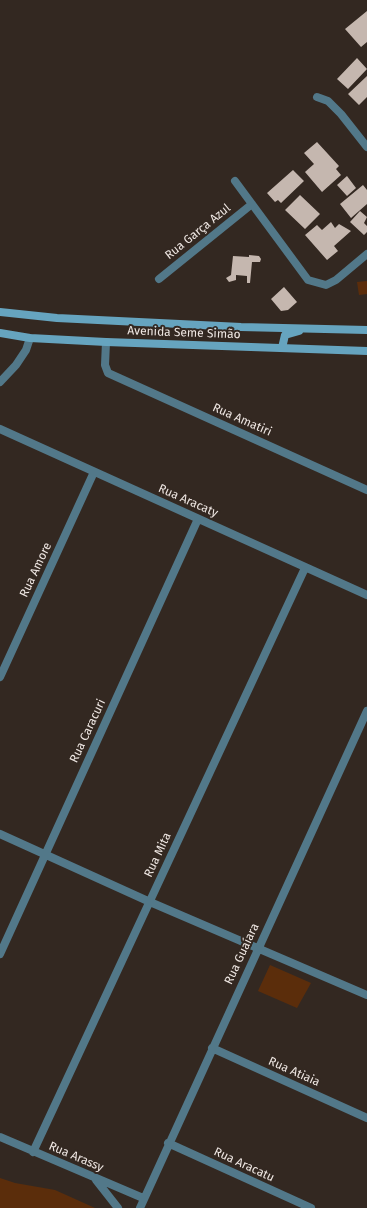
<!DOCTYPE html>
<meta charset="utf-8">
<style>
body{margin:0}
canvas{display:block;background:#332821}
</style>
<canvas width="367" height="1208"></canvas>
<script>
const c = document.querySelector('canvas').getContext('2d');
c.lineJoin = 'round';
function fillPath(path, color) { c.fillStyle = color; c.fill(path, 'evenodd'); }
const poly = rows => new Path2D(rows.map(r => 'M' + r).join(''));
function strokePath(path, color, width, dash) { c.strokeStyle = color; c.lineWidth = width; c.lineCap = dash ? 'butt' : 'round'; c.setLineDash(dash || []); c.stroke(path); }
function drawText(font, color, halo, rows, align = 'center') {
  c.font = font + ' "Fira Sans",sans-serif'; c.lineWidth = 4; c.setLineDash([]); c.textBaseline = 'middle'; c.strokeStyle = halo; c.fillStyle = color; for (const [text, x, y, turn = 0] of rows) {
    c.save(); c.translate(x, y); c.rotate((+turn || 0) * Math.PI / 180); c.textAlign = isNaN(turn) ? turn : align; if (halo) c.strokeText(text, 0, 0); c.fillText(text, 0, 0); c.restore();
  }
}
fillPath(poly([
 [367,281,367,294,359,295,357,282],
 [270,965,311,983,297,1008,258,991],
 [0,1178,15,1183,55,1190,95,1208,0,1208]
]), '#5b2d0b');
fillPath(poly([
 [367,11,367,42,361,47,345,29],
 [357,58,367,69,348,89,337,79],
 [367,76,367,97,359,105,348,94],
 [317,142,339,166,336,169,341,175,322,192,305,172,314,164,304,153],
 [293,170,304,181,281,203,278,200,275,202,267,193],
 [347,176,356,188,347,196,337,185],
 [363,185,367,190,367,204,351,218,340,204],
 [300,195,320,214,305,229,285,210],
 [360,211,367,217,364,223,367,226,367,232,364,235,350,222],
 [331,222,335,228,339,224,351,231,334,246,338,251,327,260,305,235,317,225,322,230],
 [249,255,259,256,261,259,260,262,252,262,250,283,247,283,247,276,236,275,236,280,229,282,226,278,231,275,233,256,249,257],
 [284,287,297,302,288,310,281,311,271,299]
]), '#c5b7af');
strokePath(poly([
 [317,97,328,101,341,114,367,147],
 [235,181,308,280,326,285,336,280,367,254],
 [159,279,252,204],
 [106,342,105,365,108,373,367,490],
 [0,382,16,365,26,350,30,338],
 [0,429,367,595],
 [0,677,94,472],
 [0,834,150,902,367,995],
 [0,954,198,519],
 [212,1048,367,1118],
 [0,1137,143,1198],
 [168,1143,311,1208],
 [33,1152,305,568],
 [96,1180,118,1208],
 [140,1208,367,711]
]), '#527889', 8);
strokePath(poly([
 [0,312,57,318,241,327,367,330],
 [0,333,30,338,106,342,367,351],
 [282,348,285,335,299,331]
]), '#66a4bf', 8);
drawText('12px', '#efe7e3', '#332821', [
 ["Rua Garça Azul",198,232,-39],
 ["Avenida Seme Simão",184,333,2],
 ["Rua Amatiri",242,420,24],
 ["Rua Aracaty",188,501,24],
 ["Rua Amore",36,570,-65],
 ["Rua Caracuri",88,731,-65],
 ["Rua Mita",158,855,-65],
 ["Rua Guaíara",242,954,-65],
 ["Rua Atiaia",294,1072,24],
 ["Rua Arassy",76,1157,23],
 ["Rua Aracatu",244,1165,25]
]);
</script>
